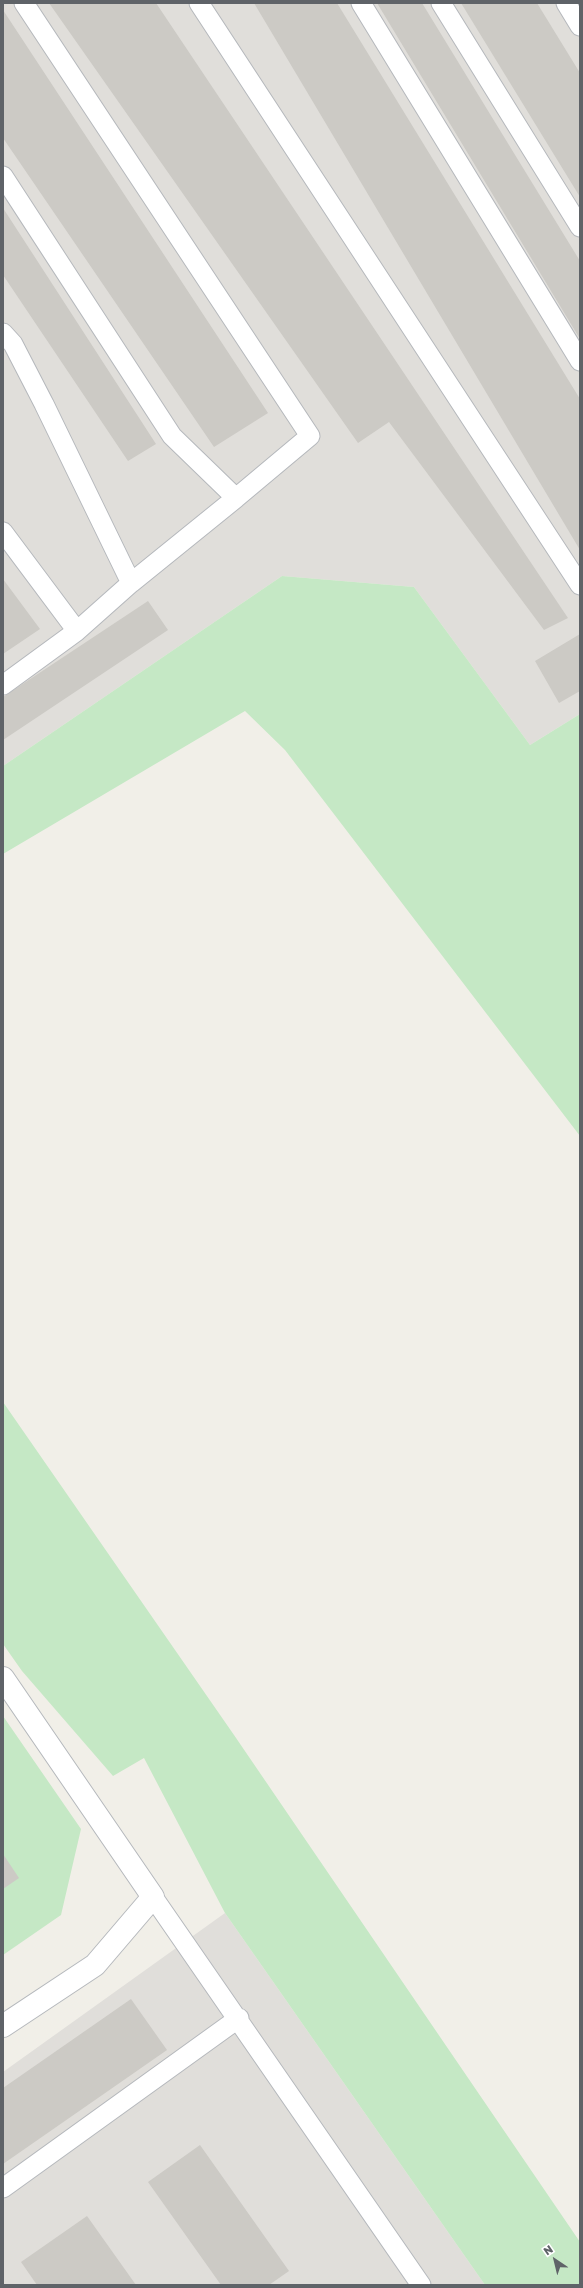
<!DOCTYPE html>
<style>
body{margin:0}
#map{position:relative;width:583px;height:2288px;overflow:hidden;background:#f1efe8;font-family:"Golos Text",sans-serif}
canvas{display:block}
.frame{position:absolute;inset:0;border:4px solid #5f6368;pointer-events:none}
.north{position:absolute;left:535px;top:2240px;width:40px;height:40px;-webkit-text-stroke:3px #fff;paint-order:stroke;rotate:325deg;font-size:11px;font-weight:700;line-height:16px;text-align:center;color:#5f6368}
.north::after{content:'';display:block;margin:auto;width:14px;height:18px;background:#5f6368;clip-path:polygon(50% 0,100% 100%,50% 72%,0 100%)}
</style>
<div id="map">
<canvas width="583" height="2288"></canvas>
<div class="frame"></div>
<div class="north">N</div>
</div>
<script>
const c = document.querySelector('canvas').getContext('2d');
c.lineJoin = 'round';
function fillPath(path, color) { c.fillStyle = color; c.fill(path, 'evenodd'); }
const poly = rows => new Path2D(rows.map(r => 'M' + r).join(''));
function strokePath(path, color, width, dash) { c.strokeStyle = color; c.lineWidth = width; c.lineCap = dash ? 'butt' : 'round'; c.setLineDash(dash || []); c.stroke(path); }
fillPath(poly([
 [3,3,580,3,580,714,530,745,414,587,282,576,3,766],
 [225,1913,485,2285,3,2285,3,2072]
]), '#e0deda');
fillPath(poly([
 [282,576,414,587,530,745,580,714,580,1136,285,750,245,711,3,854,3,766],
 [3,1402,234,1735,580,2242,580,2285,485,2285,225,1913,144,1758,113,1776,22,1671,3,1644],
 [3,1716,81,1829,61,1915,3,1955]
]), '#c5e8c5');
fillPath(poly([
 [49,3,156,3,568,618,544,630,389,422,358,443],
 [254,3,337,3,580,399,580,550],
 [377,3,422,3,580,261,580,339],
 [461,3,537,3,580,73,580,197],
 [3,10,268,413,214,447,3,138],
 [3,208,156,444,128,461,3,275],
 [3,579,40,629,3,654],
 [148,601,168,630,3,740,3,697],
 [580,634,580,691,559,703,535,661],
 [3,1854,19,1878,3,1889],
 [131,1999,167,2050,3,2164,3,2088],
 [200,2145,289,2271,269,2285,221,2285,148,2182],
 [87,2216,136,2285,37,2285,21,2262]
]), '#cccac5');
const service = poly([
 [199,3,580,585],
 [361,3,580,361],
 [441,3,580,227],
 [566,3,580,26],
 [3,176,172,436,236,498,310,436,24,3],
 [3,333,13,344,44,404,131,583,77,631],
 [3,532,77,631,3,685],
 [131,583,236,498],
 [153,1897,421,2285],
 [3,2188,239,2018]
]);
const minor = poly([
 [3,1678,153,1897,95,1965,3,2026]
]);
strokePath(service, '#b5b8bc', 21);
strokePath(minor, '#b5b8bc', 24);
strokePath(service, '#fff', 19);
strokePath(minor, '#fff', 22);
</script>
